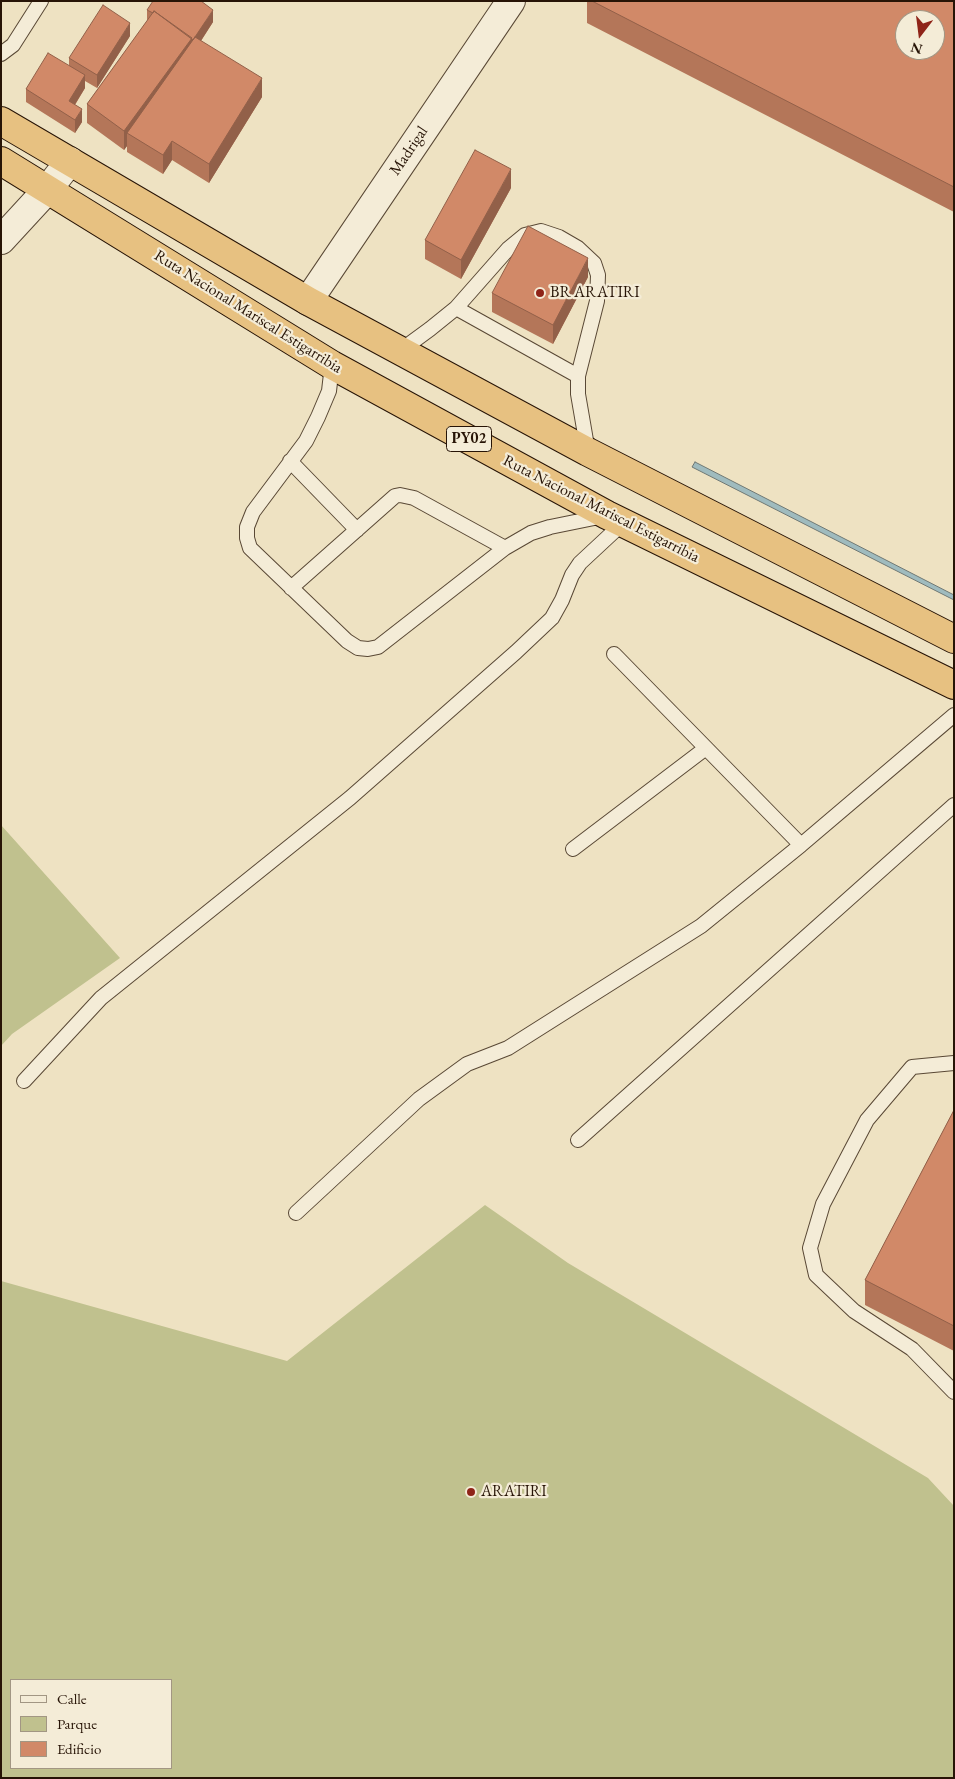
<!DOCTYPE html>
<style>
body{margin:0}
#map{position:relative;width:955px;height:1779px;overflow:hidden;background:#eee2c2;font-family:"EB Garamond",serif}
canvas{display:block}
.frame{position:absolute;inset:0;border:2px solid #271406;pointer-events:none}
.legend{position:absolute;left:10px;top:1679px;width:162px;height:90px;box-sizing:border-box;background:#f4ecd7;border:1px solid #a29683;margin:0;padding:6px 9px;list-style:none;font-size:15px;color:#271406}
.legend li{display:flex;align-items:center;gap:10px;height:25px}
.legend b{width:25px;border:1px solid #a29683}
.north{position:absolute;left:895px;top:10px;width:50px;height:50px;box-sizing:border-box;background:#f4ecd7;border:1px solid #a29683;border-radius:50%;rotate:195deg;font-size:14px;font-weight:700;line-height:20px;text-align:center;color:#271406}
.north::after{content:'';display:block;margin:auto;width:18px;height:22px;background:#8f2418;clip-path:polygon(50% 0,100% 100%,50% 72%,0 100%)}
</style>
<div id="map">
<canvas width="955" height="1779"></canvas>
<div class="frame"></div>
<ul class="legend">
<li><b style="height:6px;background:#f4ecd7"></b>Calle</li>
<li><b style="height:14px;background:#c0c18e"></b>Parque</li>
<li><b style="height:14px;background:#d18968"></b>Edificio</li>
</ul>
<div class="north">N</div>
</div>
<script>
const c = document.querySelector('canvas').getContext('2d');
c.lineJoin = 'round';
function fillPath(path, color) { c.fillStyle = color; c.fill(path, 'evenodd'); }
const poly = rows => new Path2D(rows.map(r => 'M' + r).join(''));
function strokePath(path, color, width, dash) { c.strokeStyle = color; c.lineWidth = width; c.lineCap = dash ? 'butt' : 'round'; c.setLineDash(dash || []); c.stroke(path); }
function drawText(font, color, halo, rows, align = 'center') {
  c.font = font + ' "EB Garamond",serif'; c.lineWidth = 4.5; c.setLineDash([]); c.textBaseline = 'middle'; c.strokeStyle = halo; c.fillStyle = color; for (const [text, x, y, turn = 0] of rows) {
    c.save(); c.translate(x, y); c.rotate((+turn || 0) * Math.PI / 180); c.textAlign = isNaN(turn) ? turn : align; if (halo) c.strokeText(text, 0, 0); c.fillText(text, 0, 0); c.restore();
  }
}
fillPath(poly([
 [1,825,120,958,12,1034,1,1046],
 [485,1205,568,1263,928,1478,954,1506,954,1778,1,1778,1,1281,287,1361],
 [11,1680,171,1680,171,1768,11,1768]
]), '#c0c18e');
const water = poly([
 [695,462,954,595,954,600,692,467,695,462]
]);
fillPath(water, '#9fbbbe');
strokePath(water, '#6f7874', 1);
const service = poly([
 [1,54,13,45,41,1],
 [456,308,578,376],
 [400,351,430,329,456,308,508,249,525,235,541,231,559,237,578,248,594,263,598,275,597,301,578,376,578,394,588,452],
 [332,365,329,391,318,417,306,441,253,512,247,527,247,538,250,548,347,641,358,648,368,649,378,647,505,548,531,533,550,527,604,516],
 [290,461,357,530],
 [291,588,395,496,400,495,414,498,505,548],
 [614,654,801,845],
 [573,849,706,748],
 [954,1063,912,1067,867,1120,823,1204,810,1248,816,1275,854,1311,912,1349,954,1392],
 [24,1081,101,998,350,798,516,652,552,618,562,600,572,575,580,563,623,523],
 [578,1140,954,805],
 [296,1213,419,1099,467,1064,508,1048,701,926,801,845,954,715]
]);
const tertiary = poly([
 [1,240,48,189,70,161],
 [308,301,511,1]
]);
const trunk = poly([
 [1,121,308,301,588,452,954,639],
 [1,161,332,365,607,515,954,685]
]);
strokePath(service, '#594835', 16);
strokePath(tertiary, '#594835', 30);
strokePath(trunk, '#271406', 30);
strokePath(service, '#f4ecd7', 14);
strokePath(tertiary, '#f4ecd7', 28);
strokePath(trunk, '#e7c181', 28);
fillPath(poly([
 [587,1,954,1,954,212,587,23],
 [147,10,213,22,201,41,262,97,209,183,172,160,163,174,127,152,127,146,124,150,87,123,87,104,147,21],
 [130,36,97,88,85,81,85,88,75,105,82,122,75,133,26,102,26,89,69,66,69,58],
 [511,188,461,279,425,259,425,240],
 [588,277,553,344,492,312,492,293],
 [954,1110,954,1351,865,1305,865,1280]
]), '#b47659');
fillPath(poly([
 [213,10,213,22,193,53,193,40],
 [130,23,130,36,97,88,97,75],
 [192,38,192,57,127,133,127,146,124,150,124,131],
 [85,75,85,88,69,114,69,101],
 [262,78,262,97,209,183,209,164],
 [82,109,82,122,75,133,75,120],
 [172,141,172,160,163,174,163,155],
 [511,169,511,188,461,279,461,260],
 [588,258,588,277,553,344,553,325]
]), '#926049');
const building = poly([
 [153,1,201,1,213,10,193,40,154,11,153,13,147,10,153,1],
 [592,1,954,1,954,187,592,1],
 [905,20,935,20,935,50,905,50,905,20],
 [103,5,130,23,97,75,69,58,103,5],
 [154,11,192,38,124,131,87,104,154,11],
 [195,37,262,78,209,164,172,141,163,155,127,133,195,37],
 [48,53,85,75,69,101,82,109,75,120,26,89,48,53],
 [475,150,511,169,461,260,425,240,475,150],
 [528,226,588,258,553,325,492,293,528,226],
 [954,1110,954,1326,865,1280,954,1110]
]);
fillPath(building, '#d18968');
strokePath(building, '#926049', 1);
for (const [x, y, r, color] of [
 [540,293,5,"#8f2418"],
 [471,1492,5,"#8f2418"]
]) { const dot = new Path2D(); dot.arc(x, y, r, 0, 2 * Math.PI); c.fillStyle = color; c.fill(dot); strokePath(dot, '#f4ecd7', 2); }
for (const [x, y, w] of [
 [469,439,45]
]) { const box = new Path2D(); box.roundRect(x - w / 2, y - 12.5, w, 25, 4); c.fillStyle = '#f4ecd7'; c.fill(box); strokePath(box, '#271406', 1); }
drawText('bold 15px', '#271406', null, [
 ["PY02",469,439]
]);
drawText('16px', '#271406', '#f4ecd7', [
 ["Madrigal",409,151,-56],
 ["Ruta Nacional Mariscal Estigarribia",248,312,32],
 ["Ruta Nacional Mariscal Estigarribia",601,509,27]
]);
drawText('16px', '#271406', '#f4ecd7', [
 ["BR ARATIRI",550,293],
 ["ARATIRI",481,1492]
], 'left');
</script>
